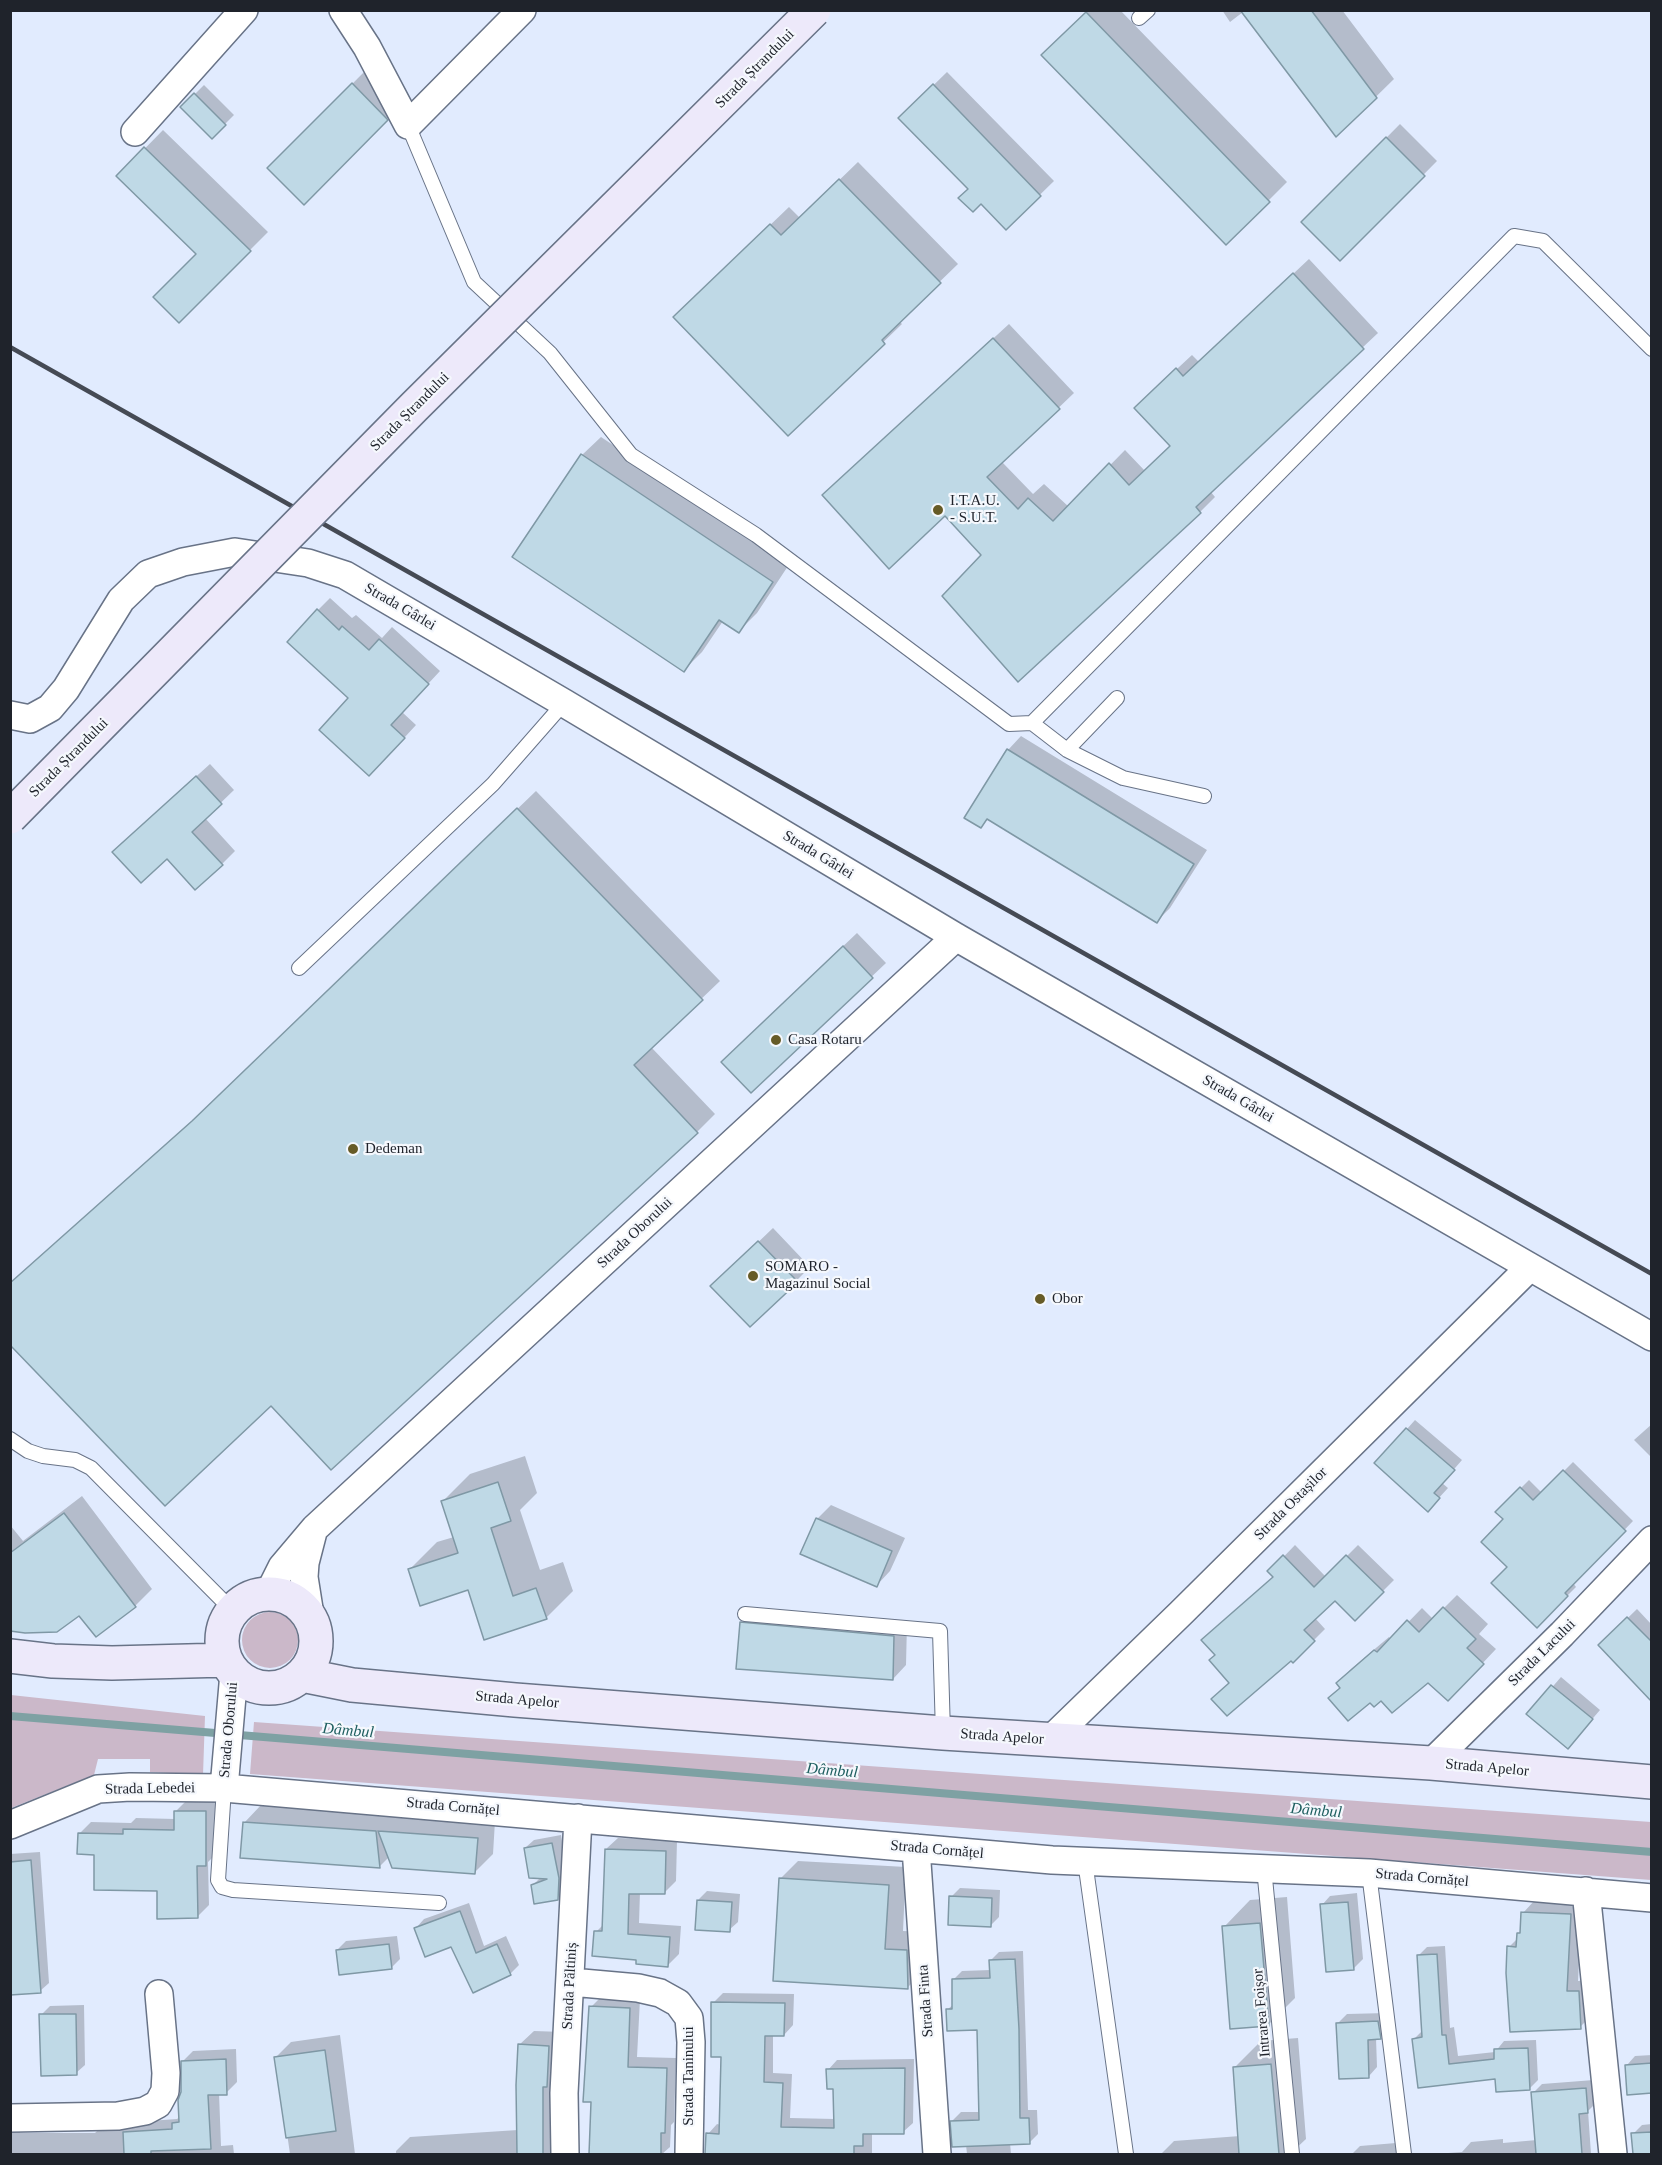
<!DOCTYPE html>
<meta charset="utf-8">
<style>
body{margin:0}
#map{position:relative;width:1662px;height:2165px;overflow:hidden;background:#e1ebfe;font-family:"Times New Roman",serif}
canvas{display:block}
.frame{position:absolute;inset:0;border:12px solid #1f232b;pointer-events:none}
</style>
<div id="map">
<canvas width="1662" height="2165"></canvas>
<div class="frame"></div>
</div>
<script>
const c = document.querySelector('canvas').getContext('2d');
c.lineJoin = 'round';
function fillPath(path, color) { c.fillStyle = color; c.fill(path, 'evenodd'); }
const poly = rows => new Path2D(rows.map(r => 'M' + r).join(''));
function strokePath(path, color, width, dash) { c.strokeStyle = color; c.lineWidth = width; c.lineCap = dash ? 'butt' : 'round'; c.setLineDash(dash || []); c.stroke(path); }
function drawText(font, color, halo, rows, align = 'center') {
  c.font = font + ' "Times New Roman",serif'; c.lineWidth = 4.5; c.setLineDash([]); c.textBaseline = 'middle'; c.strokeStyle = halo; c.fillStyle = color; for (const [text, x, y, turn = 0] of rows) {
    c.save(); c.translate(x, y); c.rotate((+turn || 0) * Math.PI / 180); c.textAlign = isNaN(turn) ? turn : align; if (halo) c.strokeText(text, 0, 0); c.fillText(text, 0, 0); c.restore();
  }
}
fillPath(poly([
 '242 1640a28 28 0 1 1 56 0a28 28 0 1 1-56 0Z',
 [11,1695,205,1716,203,1775,150,1772,150,1759,98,1759,94,1775,11,1808],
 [254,1722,1651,1822,1651,1880,250,1774]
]), '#cbb8c9');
fillPath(poly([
 [1088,10,1120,10,1287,182,1226,243,1043,55],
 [1222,10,1342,10,1394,79,1337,135,1243,12,1230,22],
 [366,70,400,105,304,203,269,168],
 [947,72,1054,181,1007,227,900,118],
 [204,85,234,115,212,137,182,107],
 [1400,124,1437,161,1340,259,1303,222],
 [163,130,268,232,179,321,198,254,118,176],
 [858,162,958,264,899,321,902,324,788,434,693,299,789,207,800,218],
 [1309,259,1378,333,1210,491,1215,497,1200,512,983,555,945,514,839,480,1009,324,1074,393,1002,462,1033,494,1044,484,1069,507,1125,450,1145,471,1172,446,1151,393,1192,355,1199,362],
 [601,437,790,563,757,613,739,631,723,621,702,652,684,670,582,455],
 [330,598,352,618,356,615,382,638,392,627,440,671,402,712,416,725,382,762,351,698,318,610],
 [1021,736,1207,850,1170,908,1157,921,989,818,981,826,1008,750],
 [210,764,234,790,205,818,235,851,222,864,167,857,128,838],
 [536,791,720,981,651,1047,715,1114,697,1132,271,1404,10,1283,212,1103],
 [857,933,886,963,751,1091,736,1048],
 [773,1228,810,1267,796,1281,726,1273],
 [1415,1420,1462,1460,1442,1483,1448,1488,1436,1501,1407,1429],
 [1652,1424,1652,1458,1634,1440],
 [525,1456,537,1493,520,1510,540,1570,563,1562,573,1591,546,1618,469,1588,410,1569,437,1542,454,1537,443,1501,470,1474],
 [1573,1462,1633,1521,1573,1583,1576,1587,1537,1626,1509,1567,1505,1519,1497,1512,1529,1480,1542,1493],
 [82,1496,152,1589,135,1606,80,1614,10,1629,10,1525,23,1541],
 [831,1505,905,1538,890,1571,877,1585,817,1519],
 [1295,1545,1326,1577,1358,1545,1394,1580,1355,1619,1335,1599,1315,1618,1325,1629,1293,1661,1291,1659,1231,1682,1216,1655,1275,1576,1270,1571],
 [1457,1595,1488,1624,1479,1634,1496,1649,1461,1686,1428,1681,1382,1699,1370,1701,1341,1687,1338,1683,1351,1669,1389,1637,1391,1640,1422,1608,1433,1619],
 [755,1609,907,1623,906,1665,893,1679,742,1623],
 [1637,1609,1652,1625,1652,1694,1600,1645],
 [1561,1677,1600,1710,1576,1738,1529,1714],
 [187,1800,217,1800,217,1853,208,1862,209,1905,197,1917,158,1889,96,1853,80,1833,91,1822,131,1823,136,1818,175,1819,175,1812],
 [262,1804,394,1814,394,1817,397,1814,495,1821,493,1854,475,1872,389,1857,380,1866,244,1823],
 [561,1835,567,1869,566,1889,557,1898,532,1886,541,1877,525,1848,534,1840],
 [618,1838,677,1840,676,1881,664,1893,640,1892,639,1923,681,1926,679,1954,667,1966,637,1958,596,1932,604,1924,606,1849],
 [40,1852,49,1983,40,1991,10,1982,10,1854],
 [798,1861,906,1867,903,1931,925,1932,926,1969,908,1987,780,1879],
 [960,1888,1000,1890,999,1917,990,1926,951,1897],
 [707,1891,740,1894,738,1922,729,1930,698,1900],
 [1357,1893,1363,1959,1354,1968,1322,1905,1330,1896],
 [1287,1897,1295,1998,1268,2025,1224,1927,1250,1900],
 [1534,1901,1582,1904,1578,1981,1590,1980,1591,2016,1580,2027,1509,1947,1519,1937,1522,1930,1523,1913],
 [469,1903,484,1946,506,1936,519,1965,510,1974,416,1928,424,1919],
 [397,1936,400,1959,391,1968,337,1950,346,1941],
 [1445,1946,1450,2028,1454,2027,1458,2056,1495,2052,1504,2041,1536,2040,1538,2080,1529,2089,1497,2077,1419,2086,1414,2039,1423,2030,1418,1956,1427,1947],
 [1023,1951,1028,2110,1037,2110,1038,2134,1029,2143,1010,2143,1011,2154,967,2154,966,2145,952,2121,961,2112,980,2112,978,2029,948,2009,954,2004,953,1980,962,1971,991,1970,991,1960,999,1952],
 [723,1993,794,1994,793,2025,784,2035,773,2034,773,2073,792,2074,790,2118,835,2119,835,2088,828,2070,837,2060,914,2059,913,2123,903,2132,872,2133,872,2154,707,2154,708,2134,717,2124,721,2125,723,2055,713,2003],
 [601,1997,640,1999,637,2057,676,2058,674,2122,671,2125,670,2147,662,2154,590,2154,593,2101,591,2007],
 [84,2005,85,2065,76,2073,41,2015,50,2006],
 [1387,2013,1389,2029,1380,2038,1376,2038,1377,2067,1369,2076,1338,2023,1347,2014],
 [534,2031,563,2032,555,2154,396,2154,396,2151,410,2137,518,2130,519,2045],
 [340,2035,355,2154,290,2154,276,2057,291,2042],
 [1298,2038,1306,2139,1290,2154,1161,2154,1174,2141,1240,2136,1234,2068,1261,2041],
 [236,2049,237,2082,226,2093,219,2093,221,2146,233,2145,234,2154,10,2154,10,2126,20,2127,20,2133,95,2133,98,2130,129,2128,135,2122,177,2119,181,2116,182,2062,193,2051],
 [1652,2055,1652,2091,1627,2065,1635,2056],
 [1594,2080,1596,2103,1588,2111,1591,2154,1434,2154,1462,2152,1471,2142,1503,2139,1503,2143,1537,2140,1533,2093,1542,2084],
 [1652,2124,1652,2154,1634,2154,1633,2134,1642,2125],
 [1396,2143,1397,2154,1352,2154,1360,2146]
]), '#0003');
strokePath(poly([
 [10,1716,1652,1852]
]), '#7ea1a3', 8);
const building = poly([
 [1240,10,1311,10,1377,98,1336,137,1240,10],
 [1086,12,1270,202,1226,245,1041,55,1086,12],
 [352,83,388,120,304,205,267,168,352,83],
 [933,84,1041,196,1006,230,981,204,973,212,958,198,968,189,898,118,933,84],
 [194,93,226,125,212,139,180,107,194,93],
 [1386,137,1425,176,1340,261,1301,222,1386,137],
 [144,147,251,251,179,323,153,297,196,254,116,176,144,147],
 [839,179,941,283,882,340,885,344,788,436,673,317,770,224,781,235,839,179],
 [1293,273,1364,349,1196,507,1201,513,1018,682,942,596,981,555,945,516,889,569,822,495,993,338,1060,409,987,477,1018,509,1028,498,1053,521,1109,463,1129,485,1170,446,1134,408,1176,368,1183,376,1293,273],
 [581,454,773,582,739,633,719,620,684,672,512,557,581,454],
 [317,609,339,630,342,626,369,650,379,639,429,684,391,725,405,738,369,776,319,730,348,698,287,642,317,609],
 [1007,749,1194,864,1157,923,987,819,981,828,964,818,1007,749],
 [196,776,222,804,192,832,223,865,195,890,167,859,141,883,112,852,196,776],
 [517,808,703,1000,634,1065,698,1133,331,1470,271,1406,165,1506,10,1345,10,1283,192,1121,517,808],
 [843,946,873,978,751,1093,721,1062,843,946],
 [758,1241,798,1282,750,1327,710,1286,758,1241],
 [1406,1428,1455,1470,1434,1493,1440,1498,1428,1512,1374,1463,1406,1428],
 [1563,1470,1626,1531,1565,1593,1568,1596,1537,1628,1491,1583,1507,1567,1481,1542,1503,1519,1495,1512,1520,1487,1533,1500,1563,1470],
 [498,1482,511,1521,491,1528,513,1596,536,1588,547,1619,484,1640,468,1590,420,1606,408,1569,458,1553,441,1501,498,1482],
 [64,1513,136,1607,96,1637,79,1616,57,1632,25,1633,10,1631,10,1553,64,1513],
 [816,1518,892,1551,877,1587,800,1554,816,1518],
 [1283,1555,1314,1587,1346,1555,1384,1592,1355,1621,1335,1601,1304,1630,1315,1641,1293,1663,1291,1661,1227,1716,1211,1699,1229,1683,1209,1660,1215,1655,1201,1640,1273,1577,1267,1571,1283,1555],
 [1443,1607,1476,1639,1467,1648,1484,1664,1448,1701,1428,1683,1392,1713,1381,1701,1374,1707,1370,1703,1348,1721,1328,1698,1340,1688,1336,1683,1374,1650,1377,1652,1407,1620,1419,1632,1443,1607],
 [1627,1617,1652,1642,1652,1702,1598,1645,1627,1617],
 [740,1622,894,1636,893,1680,736,1669,740,1622],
 [1551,1685,1593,1719,1568,1749,1526,1714,1551,1685],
 [174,1811,206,1811,206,1866,197,1866,198,1918,157,1919,157,1891,94,1890,94,1855,77,1854,78,1833,123,1834,123,1829,174,1830,174,1811],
 [243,1822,376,1831,380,1868,240,1858,243,1822],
 [378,1831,478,1838,475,1874,392,1868,378,1831],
 [552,1843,559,1878,558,1900,534,1904,531,1885,547,1879,529,1878,524,1848,552,1843],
 [605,1849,666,1851,665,1894,629,1894,628,1934,670,1937,668,1967,636,1964,636,1960,592,1956,594,1931,602,1931,605,1849],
 [31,1860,41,1993,10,1995,10,1862,31,1860],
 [779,1878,889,1885,885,1949,907,1950,908,1989,773,1981,779,1878],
 [949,1896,992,1898,991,1927,948,1925,949,1896],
 [697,1900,732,1902,730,1932,695,1930,697,1900],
 [1348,1902,1354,1970,1326,1972,1320,1904,1348,1902],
 [460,1911,476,1953,497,1944,511,1975,473,1993,451,1947,425,1957,414,1928,460,1911],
 [1521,1912,1571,1914,1567,1991,1579,1991,1581,2029,1510,2032,1506,1973,1507,1946,1516,1947,1517,1933,1520,1933,1521,1912],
 [1260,1923,1269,2026,1230,2029,1222,1926,1260,1923],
 [389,1944,392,1969,339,1975,336,1950,389,1944],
 [1437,1954,1442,2035,1446,2035,1449,2064,1494,2059,1494,2049,1528,2048,1530,2090,1496,2092,1495,2079,1418,2088,1412,2039,1422,2037,1417,1955,1437,1954],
 [1015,1959,1019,2029,1020,2118,1029,2118,1030,2144,952,2147,950,2121,979,2120,977,2030,947,2031,946,2009,952,2009,952,1979,990,1978,989,1960,1015,1959],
 [711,2002,785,2003,784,2036,765,2036,764,2082,783,2083,781,2127,834,2128,833,2089,827,2089,826,2069,905,2068,904,2134,863,2134,863,2146,854,2146,854,2154,705,2154,706,2133,719,2134,721,2057,711,2057,711,2002],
 [589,2006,630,2008,628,2067,667,2068,665,2133,661,2133,661,2154,589,2154,591,2102,583,2102,589,2006],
 [39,2014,76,2014,77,2075,41,2076,39,2014],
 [1378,2021,1381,2039,1368,2040,1369,2078,1339,2079,1336,2023,1378,2021],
 [518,2044,549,2046,547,2087,543,2087,543,2154,517,2154,516,2085,518,2044],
 [325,2050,336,2131,286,2138,274,2057,325,2050],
 [226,2059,227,2095,208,2095,211,2149,151,2151,151,2154,124,2154,123,2132,172,2129,172,2123,179,2122,178,2100,181,2092,181,2061,226,2059],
 [1652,2063,1652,2093,1627,2095,1625,2065,1652,2063],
 [1271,2064,1279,2154,1239,2154,1233,2067,1271,2064],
 [1586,2088,1588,2113,1579,2114,1582,2154,1536,2154,1531,2092,1586,2088],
 [1652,2132,1652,2154,1633,2154,1631,2133,1652,2132]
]);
fillPath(building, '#bfd9e6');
strokePath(building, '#7f98a5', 1.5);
const lane = poly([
 [1139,18,1148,10],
 [408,125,474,282,550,353,631,455,756,535,1009,724,1032,723,1514,236,1543,241,1652,349],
 [1032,723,1067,750,1123,778,1204,796],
 [1067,750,1117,698],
 [299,968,493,784,564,703],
 [10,1439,28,1451,43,1456,75,1460,91,1468,233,1611],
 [745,1614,940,1631,943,1733],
 [224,1788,218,1880,222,1887,233,1890,439,1903],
 [1085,1861,1126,2154],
 [1264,1868,1292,2154],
 [1369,1873,1404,2154]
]);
const street = poly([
 [343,10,367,47,408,125,522,10],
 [135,132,244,10],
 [10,715,30,719,50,708,66,689,121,600,148,574,183,562,235,552,308,563,345,575,564,703,956,937,1652,1337],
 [269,1593,282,1567,315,1528,956,937],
 [310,1615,304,1577,305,1563,313,1532],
 [1050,1740,1181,1613,1530,1267],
 [1431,1763,1562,1634,1652,1540],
 [224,1788,234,1673],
 [10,1825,98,1789,130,1787,224,1788,1052,1860,1369,1873,1652,1898],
 [916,1848,937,2154],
 [1586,1891,1613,2154],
 [571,1982,638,1988,660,1993,678,2003,689,2018,691,2042,689,2154],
 [10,2118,118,2116,145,2111,158,2104,165,2091,166,2073,159,1994],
 [565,2154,564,2093,578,1818]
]);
const secondary = poly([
 '222 1641a47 47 0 1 1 94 0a47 47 0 1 1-94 0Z',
 [10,1656,53,1661,112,1663,226,1660],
 [302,1675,352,1685,515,1700,943,1733,1431,1763,1652,1782]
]);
strokePath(lane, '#687387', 16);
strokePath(street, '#687387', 30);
strokePath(secondary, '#687387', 36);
strokePath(lane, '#fff', 14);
strokePath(street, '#fff', 27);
strokePath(secondary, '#ede9fa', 33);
strokePath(poly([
 [10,347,1652,1274]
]), '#454a54', 4.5);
const secondaryBridge = poly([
 [10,817,414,407,814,10]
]);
strokePath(secondaryBridge, '#687387', 36, []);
strokePath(secondaryBridge, '#ede9fa', 33);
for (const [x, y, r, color] of [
 [938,510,6,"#665b27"],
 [776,1040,6,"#665b27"],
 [353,1149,6,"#665b27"],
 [753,1276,6,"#665b27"],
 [1040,1299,6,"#665b27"]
]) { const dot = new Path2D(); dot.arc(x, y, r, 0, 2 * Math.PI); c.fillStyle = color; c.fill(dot); strokePath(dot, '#f5f8fd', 2); }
drawText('15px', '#1f232b', '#f5f8fd', [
 ["Strada Ștrandului",755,69,-45],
 ["Strada Ștrandului",410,412,-45],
 ["Strada Gârlei",400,607,30],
 ["Strada Ștrandului",69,758,-45],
 ["Strada Gârlei",818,855,31],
 ["Strada Gârlei",1238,1099,30],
 ["Strada Oborului",635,1233,-43],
 ["Strada Ostașilor",1291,1504,-45],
 ["Strada Lacului",1542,1653,-45],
 ["Strada Apelor",517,1700,5],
 ["Strada Oborului",229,1730,-85],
 ["Strada Apelor",1002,1737,4],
 ["Strada Apelor",1487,1768,5],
 ["Strada Lebedei",150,1789,-1],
 ["Strada Cornățel",453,1807,5],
 ["Strada Cornățel",937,1850,5],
 ["Strada Cornățel",1422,1878,5],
 ["Strada Păltiniș",570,1986,-87],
 ["Strada Finta",926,2001,-94],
 ["Intrarea Foișor",1262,2013,-95],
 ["Strada Taninului",689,2076,-90]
]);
drawText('15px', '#1f232b', '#f5f8fd', [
 ["I.T.A.U.",950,501],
 ["- S.U.T.",950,518],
 ["Casa Rotaru",788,1040],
 ["Dedeman",365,1149],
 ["SOMARO -",765,1267],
 ["Magazinul Social",765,1284],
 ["Obor",1052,1299]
], 'left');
drawText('italic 16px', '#1f5f60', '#f5f8fd', [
 ["Dâmbul",348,1731,5],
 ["Dâmbul",832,1771,5],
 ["Dâmbul",1316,1811,5]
]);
</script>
